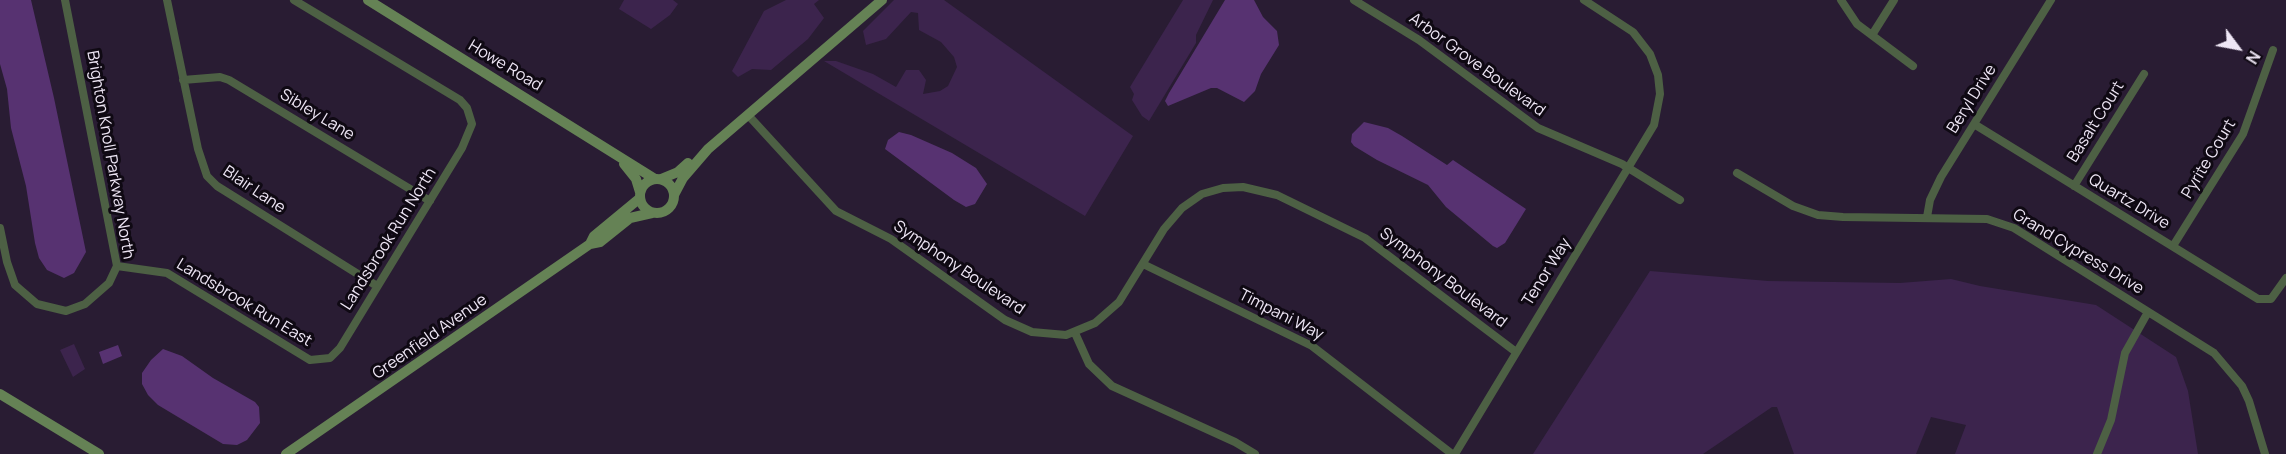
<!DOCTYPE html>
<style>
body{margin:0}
#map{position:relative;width:2286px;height:454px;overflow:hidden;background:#291c33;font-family:Manrope,sans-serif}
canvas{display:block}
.north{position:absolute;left:2208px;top:18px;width:60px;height:60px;-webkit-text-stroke:4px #0f0913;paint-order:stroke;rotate:122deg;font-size:16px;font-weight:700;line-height:24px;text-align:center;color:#eee6f5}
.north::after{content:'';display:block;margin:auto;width:21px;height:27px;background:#eee6f5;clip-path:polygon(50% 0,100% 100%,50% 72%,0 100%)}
</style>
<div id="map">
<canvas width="2286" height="454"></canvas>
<div class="north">N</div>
</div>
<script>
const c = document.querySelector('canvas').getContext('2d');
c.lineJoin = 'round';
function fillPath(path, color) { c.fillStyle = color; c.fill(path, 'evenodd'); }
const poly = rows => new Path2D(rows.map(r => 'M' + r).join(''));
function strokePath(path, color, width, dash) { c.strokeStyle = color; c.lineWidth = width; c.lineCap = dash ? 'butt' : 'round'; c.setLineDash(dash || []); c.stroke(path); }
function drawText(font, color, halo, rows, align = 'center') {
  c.font = font + ' Manrope,sans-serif'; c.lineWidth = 6; c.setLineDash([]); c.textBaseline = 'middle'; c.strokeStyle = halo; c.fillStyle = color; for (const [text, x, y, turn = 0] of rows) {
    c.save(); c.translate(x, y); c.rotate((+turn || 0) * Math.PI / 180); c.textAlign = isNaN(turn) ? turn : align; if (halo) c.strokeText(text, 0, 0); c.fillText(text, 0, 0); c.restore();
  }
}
fillPath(poly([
 [624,0,673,0,678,4,670,15,651,29,619,9],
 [786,0,819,0,814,4,824,18,808,39,771,70,752,69,738,77,732,71,764,11],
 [894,0,944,0,1133,136,1085,216,824,61,836,61,873,74,896,87,906,70,919,70,926,80,923,94,940,91,948,86,957,67,954,57,941,42,919,30,918,13,911,12,886,39,866,45,863,31],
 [1183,0,1213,0,1196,35,1196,43,1149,121,1142,116,1132,100,1134,94,1130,87],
 [1650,271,1768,281,1900,283,1951,279,1980,286,2096,305,2176,357,2188,391,2198,454,1955,454,1966,425,1931,417,1916,454,1794,454,1777,407,1772,407,1703,454,1533,454],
 [74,344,85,369,73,377,60,350]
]), '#3c244d');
fillPath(poly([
 [0,0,31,0,54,98,86,252,74,273,64,278,47,270,39,258,35,243,26,186,11,128,7,89,0,64],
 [1225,0,1254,0,1263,17,1277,31,1279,45,1261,74,1255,91,1244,102,1217,88,1211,88,1168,106,1165,101,1169,93],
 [1364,122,1388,128,1402,136,1447,165,1453,160,1526,209,1505,243,1497,248,1493,246,1446,207,1428,185,1377,160,1354,146,1351,142,1352,134],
 [899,132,911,135,952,153,976,168,987,184,975,204,966,207,954,200,885,149,888,140],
 [118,345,122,356,103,364,99,352],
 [163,349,182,356,213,378,255,402,259,407,260,423,247,440,237,445,223,444,158,405,148,395,142,384,142,373,151,360]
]), '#573271');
strokePath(poly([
 [167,0,198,149,207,176,217,186,377,286],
 [1354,0,1419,40,1538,128,1622,164,1680,200],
 [1841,0,1857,24,1913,66],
 [1872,35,1894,0],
 [183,80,220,77,229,80,430,201],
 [748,115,836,211,891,239,1005,320,1032,332,1066,335,1095,323,1119,302,1164,229,1182,208,1202,194,1223,188,1243,187,1277,195,1365,238,1516,352],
 [1974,124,2258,299,2271,299,2286,278],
 [1737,173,1793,206,1818,215,1843,217,1987,219,2014,228,2214,353,2242,386,2249,401,2265,454],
 [2074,186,2144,74],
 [1927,217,1930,200,1941,177,2051,0],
 [0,228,7,262,15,285,37,304,66,311,85,304,109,283,117,266,65,0],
 [2173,246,2243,134,2273,50],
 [1143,264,1312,346,1452,454],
 [117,266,167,273,310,360,330,358,340,348,462,148,472,124,467,108,460,100,294,0],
 [1075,333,1089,364,1112,386,1235,442,1255,454],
 [1455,454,1654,125,1660,94,1658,75,1650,54,1633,32,1584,0],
 [2097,454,2111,420,2125,353,2148,312]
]), '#4d6044', 8);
strokePath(poly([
 [368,0,655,179],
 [624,164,636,179,640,192],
 '640 196a17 17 0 1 1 34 0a17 17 0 1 1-34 0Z',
 [661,179,678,172,688,163],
 [674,195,683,178,708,149,882,0],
 [590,244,594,236,640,198],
 [0,394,99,454],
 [286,454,590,244,600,242,630,218,652,213]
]), '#658255', 10);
drawText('16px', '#eee6f5', '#0f0913', [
 ["Arbor Grove Boulevard",1477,65,36],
 ["Howe Road",505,66,31],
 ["Beryl Drive",1972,99,-58],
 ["Sibley Lane",317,115,31],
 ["Basalt Court",2096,122,-58],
 ["Brighton Knoll Parkway North",110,155,80],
 ["Pyrite Court",2209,159,-59],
 ["Blair Lane",254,190,34],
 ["Quartz Drive",2129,202,31],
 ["Landsbrook Run North",389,239,-58],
 ["Grand Cypress Drive",2078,252,31],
 ["Symphony Boulevard",959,268,34],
 ["Tenor Way",1547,272,-58],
 ["Symphony Boulevard",1443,278,37],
 ["Landsbrook Run East",244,303,31],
 ["Timpani Way",1281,315,27],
 ["Greenfield Avenue",430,337,-35]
]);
</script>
